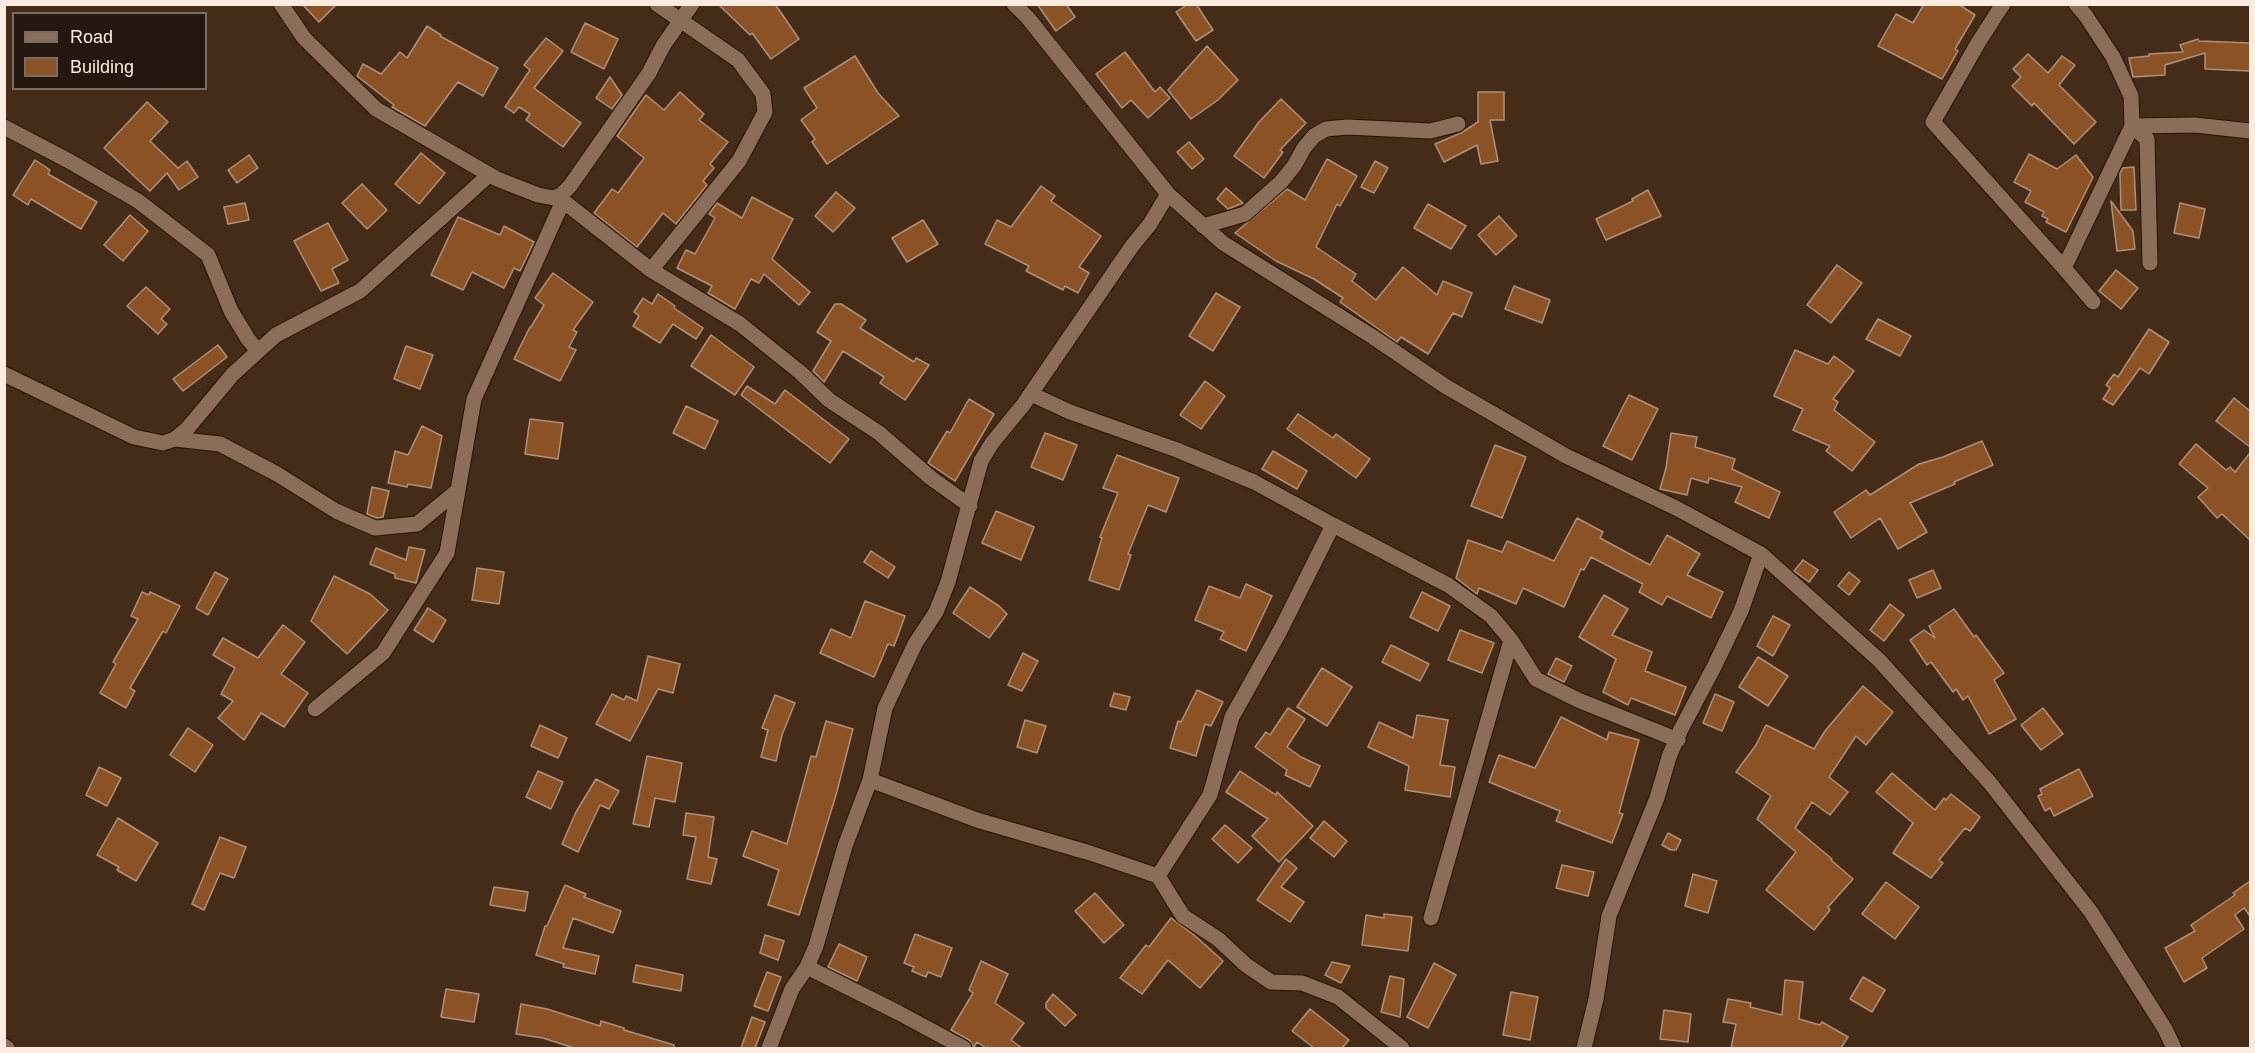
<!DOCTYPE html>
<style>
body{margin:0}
#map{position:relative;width:2255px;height:1053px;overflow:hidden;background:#452c19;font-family:Arial,sans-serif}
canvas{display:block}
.frame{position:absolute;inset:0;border:6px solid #fcebe0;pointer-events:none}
.legend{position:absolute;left:12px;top:12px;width:195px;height:78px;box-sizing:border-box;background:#23170f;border:2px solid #7a6c63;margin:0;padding:8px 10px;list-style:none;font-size:18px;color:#fcebe0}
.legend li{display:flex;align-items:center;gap:12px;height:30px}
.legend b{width:30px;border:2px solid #7a6c63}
</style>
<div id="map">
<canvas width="2255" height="1053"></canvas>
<div class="frame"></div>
<ul class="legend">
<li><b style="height:8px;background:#8b6e5a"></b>Road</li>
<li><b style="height:16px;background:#8b5325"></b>Building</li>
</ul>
</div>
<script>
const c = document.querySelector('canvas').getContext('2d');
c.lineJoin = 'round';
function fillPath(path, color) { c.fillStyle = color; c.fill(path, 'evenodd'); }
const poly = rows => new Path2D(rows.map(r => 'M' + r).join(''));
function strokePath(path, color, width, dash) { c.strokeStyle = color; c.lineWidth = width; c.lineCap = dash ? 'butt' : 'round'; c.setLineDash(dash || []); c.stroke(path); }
const building = poly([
 [302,4,337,4,319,22,302,4],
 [718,4,775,4,799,39,771,59,752,33,750,35,718,4],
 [1037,4,1066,4,1075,17,1056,31,1037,4],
 [1188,4,1196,4,1213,30,1196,41,1176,12,1188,4],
 [1924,4,1958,4,1975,15,1955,49,1958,51,1942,79,1878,46,1896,14,1913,23,1924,4],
 [585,23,618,39,604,69,571,52,585,23],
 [427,26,441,35,440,36,498,68,483,96,458,82,425,126,392,107,394,105,357,76,363,64,381,74,400,52,407,58,427,26],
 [546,38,563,51,534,88,581,123,563,147,526,120,530,114,519,107,514,113,505,107,530,70,524,65,546,38],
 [2198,39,2199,41,2250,43,2250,71,2205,69,2205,53,2165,65,2165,75,2133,77,2129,58,2149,56,2149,54,2183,52,2180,45,2198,39],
 [1207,46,1238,80,1218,100,1191,119,1168,90,1207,46],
 [1125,52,1155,92,1160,87,1170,98,1148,118,1131,100,1122,108,1096,74,1125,52],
 [2028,54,2048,73,2062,56,2075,65,2059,85,2096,122,2074,144,2034,103,2032,106,2012,86,2021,77,2013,69,2028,54],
 [855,56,878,93,899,116,827,164,812,142,815,139,801,120,817,108,804,88,855,56],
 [610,77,622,95,612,109,596,98,610,77],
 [680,92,704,114,699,120,728,142,710,164,714,168,703,181,707,185,676,224,663,213,637,247,594,213,612,189,618,193,644,158,617,136,646,95,664,110,680,92],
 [1478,92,1504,92,1504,120,1490,120,1498,161,1481,164,1477,145,1444,162,1435,144,1461,133,1478,122,1478,92],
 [1281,99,1306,123,1280,150,1283,152,1264,178,1234,156,1259,122,1281,99],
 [147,102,168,122,150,141,178,168,187,161,198,177,179,190,167,173,150,191,104,148,147,102],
 [1189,142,1204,159,1192,169,1177,152,1189,142],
 [421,153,445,173,419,204,395,184,421,153],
 [2029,154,2057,169,2076,155,2093,177,2066,232,2046,222,2048,219,2042,216,2044,212,2025,202,2031,191,2014,182,2029,154],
 [249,155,258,168,237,183,228,170,249,155],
 [1327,159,1357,176,1340,206,1337,204,1316,247,1356,274,1352,281,1376,300,1403,267,1437,295,1443,281,1472,293,1462,317,1453,313,1428,354,1401,337,1397,342,1340,302,1343,298,1314,279,1276,261,1235,233,1287,189,1305,200,1327,159],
 [35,160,50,170,48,174,97,202,81,229,31,199,28,205,13,195,35,160],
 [1375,161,1388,168,1374,193,1361,187,1375,161],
 [2134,167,2136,210,2121,210,2120,173,2123,168,2134,167],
 [362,184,387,210,367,229,342,203,362,184],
 [1041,186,1055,196,1051,201,1101,236,1079,267,1089,273,1078,293,1065,286,1063,290,1026,271,1029,266,985,244,997,220,1011,227,1041,186],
 [1226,188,1243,203,1228,209,1217,199,1226,188],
 [1648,190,1661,216,1606,240,1596,219,1633,201,1632,199,1648,190],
 [836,192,855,208,833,232,815,216,836,192],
 [752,197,793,219,772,259,810,292,799,305,764,274,759,283,751,279,735,309,708,293,712,286,677,268,686,250,695,254,715,218,709,214,717,203,742,218,752,197],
 [2111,201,2133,231,2135,249,2117,251,2111,201],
 [245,203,249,220,228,224,224,207,245,203],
 [2180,203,2205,209,2199,238,2174,233,2180,203],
 [1428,204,1466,226,1451,249,1414,228,1428,204],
 [130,215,148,231,123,261,104,245,130,215],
 [1499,216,1517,236,1496,255,1478,235,1499,216],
 [458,217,500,235,504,226,534,242,520,271,514,268,504,288,472,272,463,290,431,275,458,217],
 [923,220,938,244,907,262,892,238,923,220],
 [328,223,348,260,332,269,339,283,321,291,294,241,328,223],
 [1837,265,1862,283,1831,323,1807,305,1837,265],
 [2116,270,2138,288,2121,309,2099,291,2116,270],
 [553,273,593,302,573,330,577,332,569,347,576,350,560,381,514,359,530,327,531,327,544,305,535,298,553,273],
 [1514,286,1550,300,1542,323,1505,309,1514,286],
 [146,287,170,309,161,319,167,324,158,334,127,306,146,287],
 [1216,293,1240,307,1213,351,1189,336,1216,293],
 [658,294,675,306,674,308,703,328,696,339,673,324,660,343,633,326,639,316,634,312,643,298,652,304,658,294],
 [835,304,841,304,866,320,860,328,914,362,916,358,929,365,905,400,880,383,884,377,843,351,824,382,813,371,831,341,817,332,835,304],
 [1878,319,1911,336,1900,356,1866,339,1878,319],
 [2149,329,2169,342,2149,374,2140,368,2113,405,2103,399,2110,388,2106,385,2114,374,2118,377,2149,329],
 [711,335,754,367,735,395,691,366,711,335],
 [218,345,227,357,183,391,173,379,218,345],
 [406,346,433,355,420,389,394,379,406,346],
 [1795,350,1828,364,1834,356,1854,371,1833,399,1838,402,1834,410,1875,442,1852,471,1826,451,1830,446,1793,430,1803,409,1774,396,1795,350],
 [1205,381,1225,396,1201,429,1180,415,1205,381],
 [747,386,775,404,785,390,849,439,830,463,741,395,747,386],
 [1629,395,1658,409,1632,460,1603,446,1629,395],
 [2234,398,2250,411,2250,447,2216,421,2234,398],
 [969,399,994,414,955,481,928,463,947,431,950,433,969,399],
 [686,406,718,421,705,449,673,433,686,406],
 [1298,414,1333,438,1336,434,1370,459,1356,478,1287,429,1298,414],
 [530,419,563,423,558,459,525,454,530,419],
 [422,426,442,436,431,488,408,484,407,487,388,483,395,451,408,455,422,426],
 [1045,433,1077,445,1063,480,1031,467,1045,433],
 [1671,433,1697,437,1695,447,1735,459,1732,469,1780,492,1769,518,1735,502,1742,487,1709,478,1708,483,1691,478,1687,495,1660,489,1666,468,1671,433],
 [1982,441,1993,465,1954,482,1955,484,1910,503,1927,532,1898,549,1880,518,1851,538,1834,512,1866,490,1870,495,1919,464,1943,457,1982,441],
 [2196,444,2226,470,2230,467,2235,472,2250,453,2250,540,2222,514,2217,518,2198,497,2208,488,2179,464,2196,444],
 [1495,445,1526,457,1502,518,1471,506,1495,445],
 [1273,451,1307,471,1297,489,1262,469,1273,451],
 [1117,455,1179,478,1166,512,1148,505,1128,554,1131,555,1119,590,1089,580,1102,538,1100,537,1118,493,1103,488,1117,455],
 [372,487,389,491,383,517,377,518,367,514,372,487],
 [996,511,1034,527,1021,560,982,543,996,511],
 [1577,518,1603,532,1600,538,1650,565,1667,535,1700,554,1687,575,1723,592,1711,618,1667,596,1662,605,1639,592,1643,584,1591,557,1584,570,1581,569,1564,607,1523,588,1516,604,1479,588,1477,594,1456,578,1468,540,1502,552,1507,541,1554,561,1577,518],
 [409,547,425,550,416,583,395,578,395,574,370,564,376,548,406,560,409,547],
 [871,551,895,567,888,578,864,562,871,551],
 [1803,560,1818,570,1809,582,1794,571,1803,560],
 [477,568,504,572,499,604,472,600,477,568],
 [1933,570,1941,588,1917,598,1909,580,1933,570],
 [215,572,228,579,208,615,196,608,215,572],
 [1849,572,1860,581,1849,595,1838,586,1849,572],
 [334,576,370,594,388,610,347,654,311,621,334,576],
 [1246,584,1272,596,1246,651,1220,639,1224,632,1195,620,1209,586,1240,598,1246,584],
 [970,587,999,606,1007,614,989,638,953,613,970,587],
 [142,592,149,595,150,592,180,606,166,633,163,631,130,688,135,691,126,708,100,693,116,664,113,662,138,619,131,616,142,592],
 [1422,592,1450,606,1438,631,1410,617,1422,592],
 [1604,595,1628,609,1612,635,1652,652,1645,671,1686,687,1675,715,1631,698,1628,705,1603,692,1616,659,1579,637,1604,595],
 [865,601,905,616,894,646,888,644,874,677,820,653,831,629,851,638,865,601],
 [1890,604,1904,615,1884,641,1870,630,1890,604],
 [428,608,446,620,433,642,414,630,428,608],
 [1954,609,1974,637,1976,635,2004,673,1994,680,2016,719,1989,734,1968,696,1963,700,1956,689,1953,692,1931,662,1927,665,1910,640,1924,630,1935,638,1929,626,1954,609],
 [1773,616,1790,625,1773,656,1757,646,1773,616],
 [283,625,305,642,281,674,308,693,284,727,261,713,244,740,218,718,233,701,221,694,235,668,213,655,223,638,258,658,283,625],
 [1460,630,1494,643,1482,673,1448,660,1460,630],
 [1391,645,1429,664,1420,681,1382,662,1391,645],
 [1023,653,1038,661,1022,691,1008,685,1023,653],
 [648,656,680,664,673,693,658,689,630,741,596,724,612,694,624,700,626,696,637,701,648,656],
 [1758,657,1788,676,1768,706,1739,687,1758,657],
 [1556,658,1572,666,1564,682,1548,674,1556,658],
 [1322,668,1352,687,1327,726,1297,707,1322,668],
 [1863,686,1893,712,1866,745,1856,736,1829,777,1848,792,1830,815,1812,802,1795,828,1832,859,1831,860,1853,879,1828,907,1830,910,1814,930,1766,890,1796,852,1757,819,1771,796,1736,772,1756,745,1766,725,1814,749,1825,731,1863,686],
 [1197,690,1223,702,1211,726,1205,724,1196,756,1170,748,1178,721,1181,722,1197,690],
 [1114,693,1130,697,1126,710,1110,706,1114,693],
 [1715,694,1734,702,1722,731,1703,723,1715,694],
 [775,695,795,703,782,735,776,761,761,757,768,730,762,728,775,695],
 [1288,708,1305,719,1287,747,1301,757,1320,766,1310,787,1285,775,1287,770,1255,747,1266,732,1270,735,1288,708],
 [2043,708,2063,734,2041,750,2021,725,2043,708],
 [1417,715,1448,720,1440,765,1455,767,1450,797,1405,790,1409,766,1368,747,1379,722,1413,738,1417,715],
 [1561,717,1607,740,1609,732,1639,740,1619,813,1623,814,1612,843,1556,821,1560,811,1489,782,1499,755,1535,768,1561,717],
 [1025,720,1046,726,1037,753,1017,747,1025,720],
 [826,721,853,729,836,795,799,915,768,905,779,870,743,856,752,831,787,844,811,756,816,757,826,721],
 [540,725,567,738,558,758,531,746,540,725],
 [188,728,213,745,195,772,170,755,188,728],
 [647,756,682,763,675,802,655,798,649,827,633,824,647,756],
 [99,767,121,778,107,806,86,795,99,767],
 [2079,769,2093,796,2054,816,2050,808,2045,811,2038,796,2042,794,2040,789,2079,769],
 [538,771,563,782,551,809,526,797,538,771],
 [1240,771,1276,795,1277,792,1313,826,1279,862,1252,836,1268,819,1226,792,1240,771],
 [1892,773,1935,810,1944,798,1946,800,1951,794,1980,817,1970,831,1965,828,1939,860,1943,863,1931,878,1893,853,1913,823,1876,792,1892,773],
 [596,779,619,791,609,809,600,805,578,852,562,844,576,812,596,779],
 [686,813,714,817,708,857,717,859,711,884,687,879,696,837,683,835,686,813],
 [118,818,158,843,136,881,117,870,119,867,97,855,118,818],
 [1324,821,1347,841,1334,857,1310,838,1324,821],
 [1225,825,1252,848,1238,863,1212,839,1225,825],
 [1668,833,1681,840,1676,850,1671,850,1662,845,1668,833],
 [220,837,246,847,234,878,220,873,204,910,192,904,220,837],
 [1286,859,1297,868,1281,887,1304,902,1290,922,1257,900,1286,859],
 [1562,865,1594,872,1588,896,1556,888,1562,865],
 [1693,874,1717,881,1708,913,1685,906,1693,874],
 [2250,881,2250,916,2244,908,2235,915,2244,929,2202,958,2207,968,2184,982,2165,948,2195,931,2191,925,2235,895,2233,893,2250,881],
 [1886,882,1919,907,1895,939,1862,914,1886,882],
 [565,885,586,894,584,897,621,911,613,933,573,918,563,948,599,956,595,974,563,967,564,964,536,955,545,926,547,926,565,885],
 [494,887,528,892,525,911,490,905,494,887],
 [1095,893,1124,925,1104,943,1075,911,1095,893],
 [1384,914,1412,917,1408,951,1362,945,1366,915,1384,918,1384,914],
 [1171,918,1194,935,1223,961,1200,988,1168,960,1142,994,1120,978,1146,945,1149,947,1171,918],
 [915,934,952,948,941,977,928,972,926,977,912,971,914,967,904,963,915,934],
 [765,935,784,941,778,960,760,953,765,935],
 [839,944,867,957,857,981,828,967,839,944],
 [981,961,1008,974,995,1003,1024,1023,1011,1040,1022,1048,986,1048,977,1042,974,1047,969,1040,951,1030,973,993,969,990,981,961],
 [1332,962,1350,966,1341,983,1325,975,1332,962],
 [1434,963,1456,975,1428,1028,1407,1017,1434,963],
 [636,965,683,975,681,991,633,982,636,965],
 [767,972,781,977,768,1011,754,1006,767,972],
 [1390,976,1404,979,1400,1017,1381,1012,1390,976],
 [1863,977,1885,990,1872,1012,1850,999,1863,977],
 [1785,980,1803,982,1799,1019,1820,1025,1822,1022,1848,1037,1841,1048,1731,1048,1736,1024,1723,1022,1728,999,1751,1003,1750,1007,1782,1015,1785,980],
 [446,989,479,994,474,1022,441,1017,446,989],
 [1511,992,1538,997,1530,1040,1503,1035,1511,992],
 [1053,994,1076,1015,1065,1026,1046,1008,1046,1003,1053,994],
 [521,1004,547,1009,600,1026,601,1021,624,1028,624,1030,674,1045,674,1048,574,1048,543,1038,516,1034,521,1004],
 [1310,1009,1349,1040,1342,1048,1314,1048,1292,1031,1310,1009],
 [1664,1010,1691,1014,1688,1042,1660,1039,1664,1010],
 [752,1017,765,1022,755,1048,741,1048,752,1017]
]);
fillPath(building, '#8b5325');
strokePath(building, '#ae907b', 1.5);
const minor = poly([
 [281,4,304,38,376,109,497,179,538,195,554,198,561,195,570,186,649,73,663,46,692,4],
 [1014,4,1028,18,1168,194,1223,243,1373,337,1445,386,1566,456,1676,508,1761,554,1879,660,1990,783,2091,912,2165,1029,2174,1048],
 [2003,4,1978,43,1933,122,2064,268],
 [2076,4,2086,16,2113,57,2131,96,2132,126,2147,139,2150,263],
 [4,127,69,161,138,201,208,255,231,311,248,339,258,351],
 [558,197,651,270,740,324,801,373,829,400,879,433,931,478,970,506],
 [1203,226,1245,214,1281,182,1294,166,1304,148,1314,136,1326,129,1347,127,1430,131,1458,124],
 [651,270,739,161,765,112,763,94,738,60,657,4],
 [2093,302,2064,268,2132,126,2195,125,2250,131],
 [4,374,134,437,163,443,175,439,187,429,233,374,276,335,360,291,489,175],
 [1031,394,1070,412,1177,450,1254,482,1333,525],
 [175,439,220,444,277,474,336,511,375,528,417,524,457,491],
 [315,709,383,653,447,553,474,399,563,201],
 [870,780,977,820,1090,853,1158,876,1210,795,1232,717,1280,631,1333,525,1448,585,1491,616,1511,640,1536,679,1578,700,1678,740],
 [1158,876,1183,916,1218,939,1246,965,1271,982,1302,983,1338,997,1402,1048],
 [1431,918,1511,640],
 [807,967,899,1013,964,1048],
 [4,1046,7,1048],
 [769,1048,792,989,807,967,816,946,845,846,870,780,885,708,915,644,936,612,948,582,981,461,992,443,1023,405,1132,246,1150,224,1168,194],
 [1584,1048,1596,999,1609,916,1657,798,1669,757,1680,731,1714,667,1741,611,1761,554]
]);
strokePath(minor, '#2a1403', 17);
strokePath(minor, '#8b6e5a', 15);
</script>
